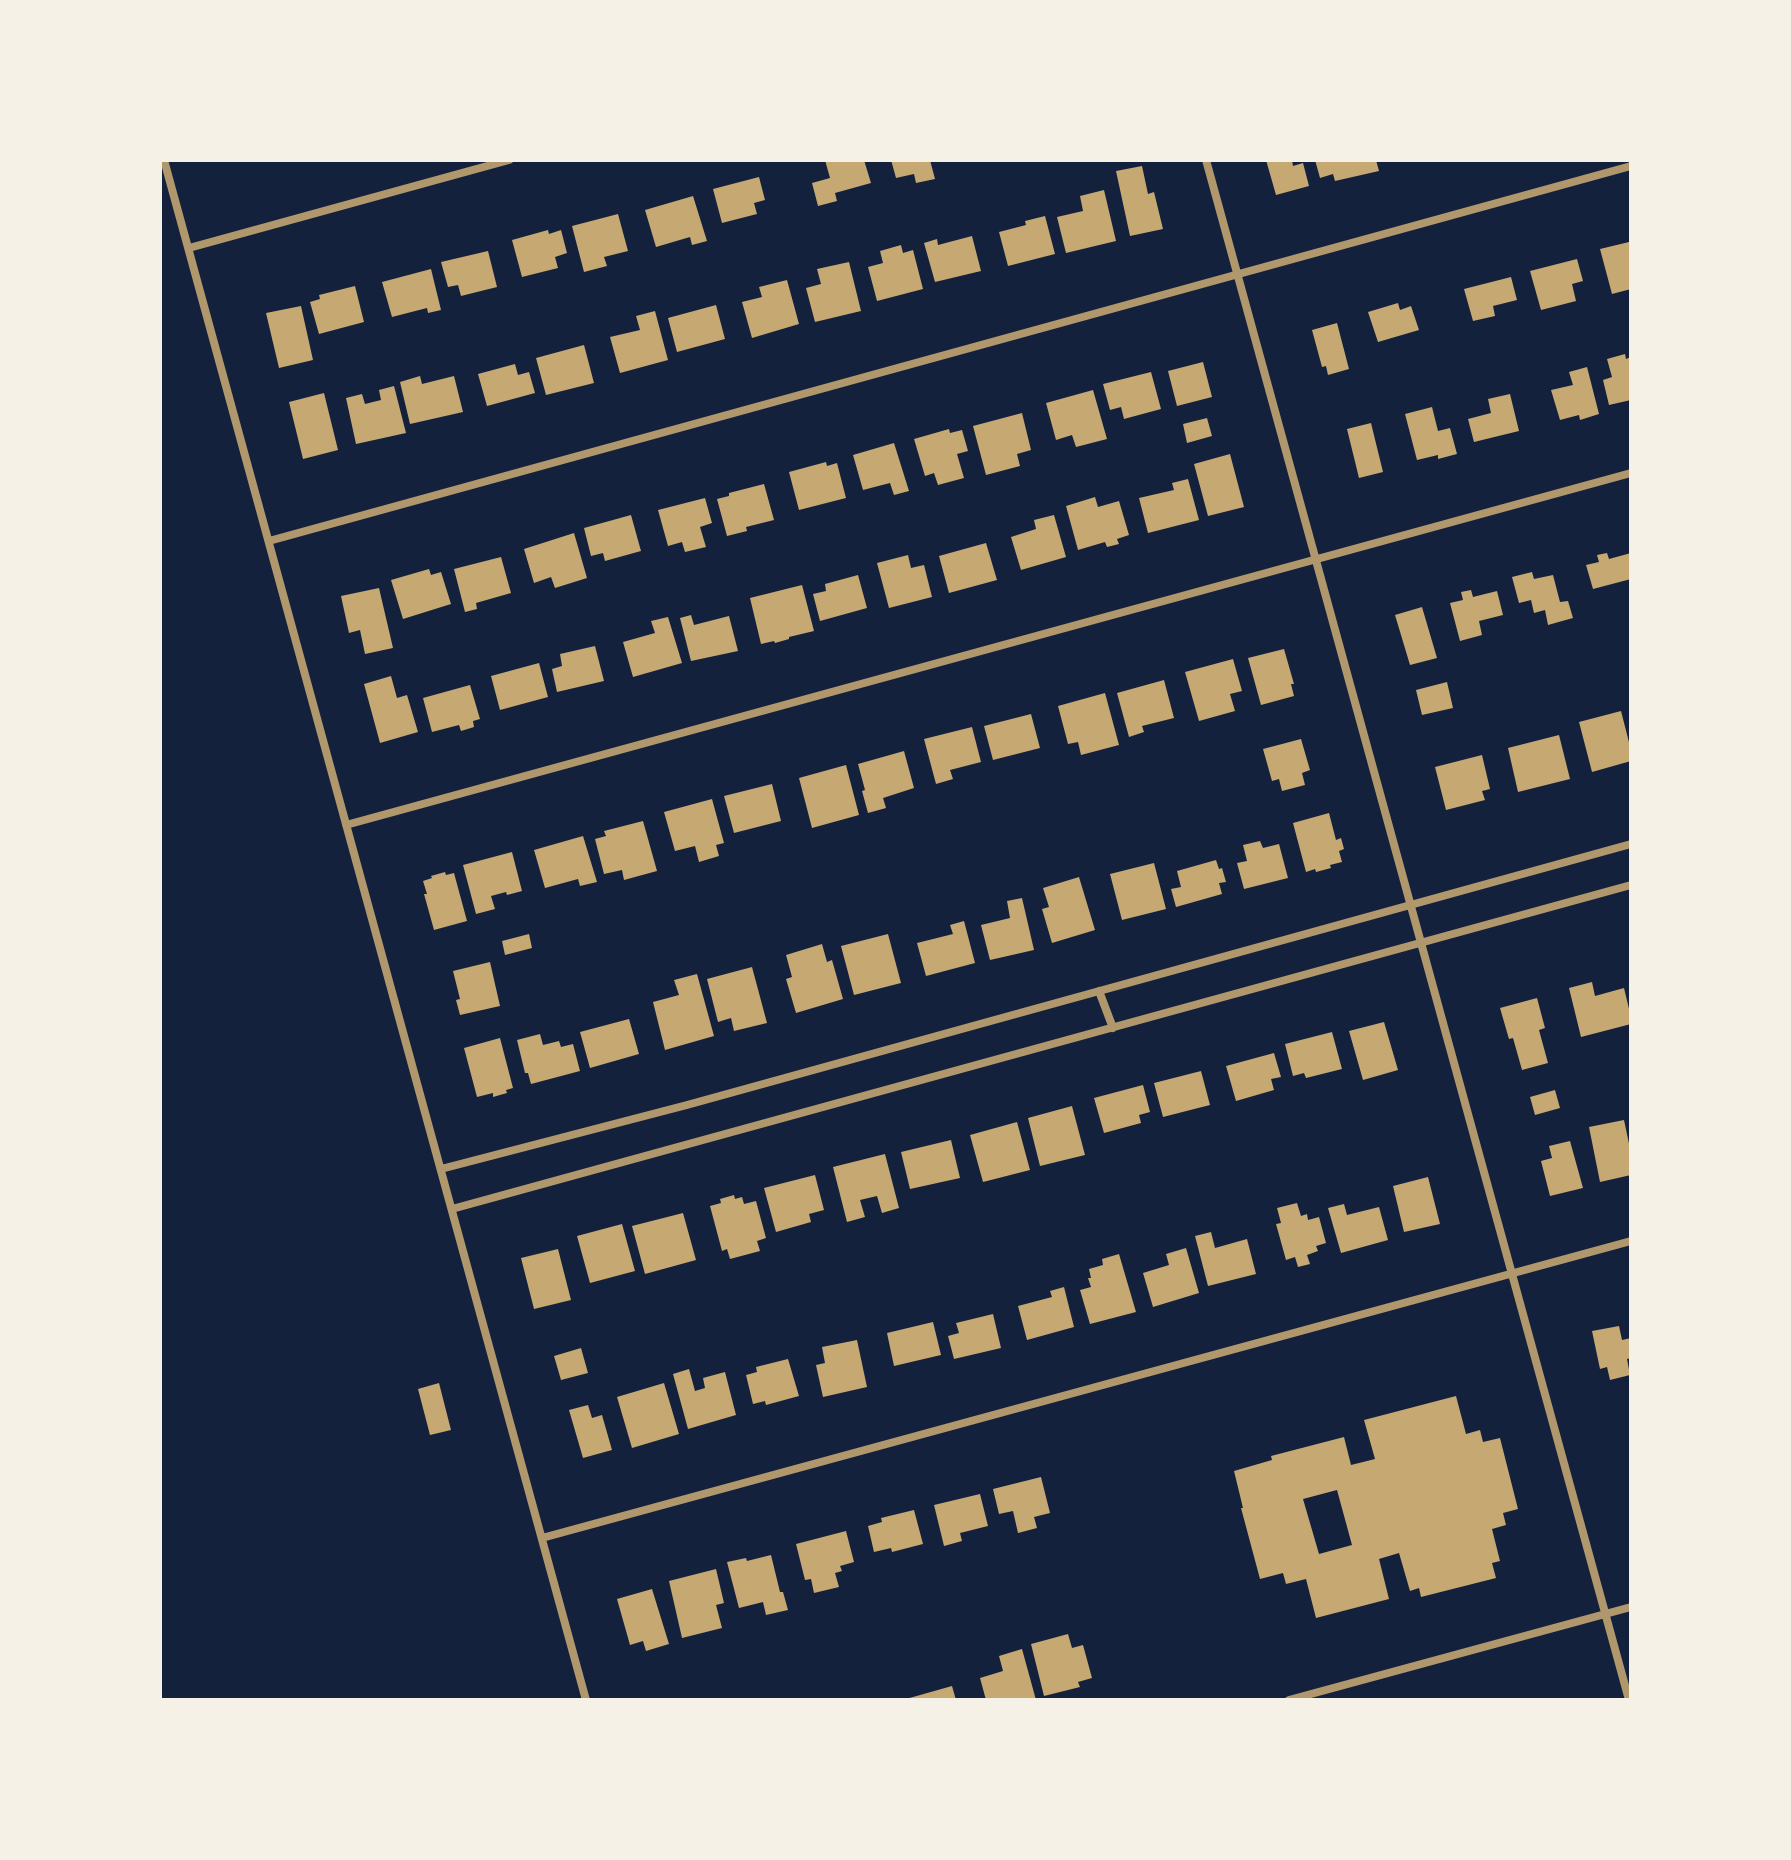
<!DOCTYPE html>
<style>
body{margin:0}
#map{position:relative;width:1791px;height:1860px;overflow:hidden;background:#14213d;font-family:Barlow,sans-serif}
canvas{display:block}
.frame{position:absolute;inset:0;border:162px solid #f6f1e7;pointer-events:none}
</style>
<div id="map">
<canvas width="1791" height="1860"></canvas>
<div class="frame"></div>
</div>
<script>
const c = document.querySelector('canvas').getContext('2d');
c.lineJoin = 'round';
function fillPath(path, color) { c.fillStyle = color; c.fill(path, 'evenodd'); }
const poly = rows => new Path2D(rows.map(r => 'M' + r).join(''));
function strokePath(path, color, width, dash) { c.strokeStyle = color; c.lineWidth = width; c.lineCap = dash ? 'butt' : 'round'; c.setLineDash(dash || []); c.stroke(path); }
fillPath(poly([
 [825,160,864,160,871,183,835,193,837,201,818,206,812,183,830,178],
 [891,160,930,160,935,179,916,183,914,174,896,178],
 [1266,160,1292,160,1293,166,1303,163,1309,186,1276,195],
 [1315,160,1376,160,1379,171,1335,181,1333,174,1320,178],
 [1142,166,1148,194,1154,192,1163,229,1130,236,1116,171],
 [759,177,765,200,754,203,757,214,722,223,713,189],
 [1104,190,1116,241,1066,253,1057,217,1083,211,1080,196],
 [693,196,707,241,692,245,690,237,656,247,645,210],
 [618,214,628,251,604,257,607,266,584,272,572,226],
 [1045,216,1055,254,1008,266,999,232,1026,225,1025,221],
 [548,230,549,234,561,230,567,253,555,257,558,268,522,277,512,240],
 [972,236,981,271,935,282,924,243,937,239,938,245],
 [1629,242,1631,246,1631,289,1612,294,1600,249],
 [901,245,903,253,913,250,923,289,877,301,868,267,883,263,880,251],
 [488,251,497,287,461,296,458,285,448,287,441,262],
 [1577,259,1583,281,1572,284,1576,301,1541,310,1530,271],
 [849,262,861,311,815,322,806,288,821,284,817,269],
 [431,269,441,310,428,313,427,308,392,317,382,282],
 [1511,277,1517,300,1493,306,1495,316,1473,321,1464,289],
 [787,280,799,324,752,338,742,302,762,297,759,287],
 [355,286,364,322,319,334,310,302,320,299,319,295],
 [1398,303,1400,310,1411,306,1419,330,1378,342,1368,312],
 [716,305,725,339,677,352,668,318],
 [301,306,313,360,279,368,266,313],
 [655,311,668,360,620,373,610,337,640,330,636,316],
 [1337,323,1349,369,1328,375,1326,366,1322,367,1312,330],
 [584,345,594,383,546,395,536,358],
 [1625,354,1626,359,1631,357,1631,400,1609,405,1603,380,1612,377,1607,359],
 [1203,362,1212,397,1177,406,1168,371],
 [515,364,518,375,529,372,535,393,487,406,478,374],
 [1587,367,1599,414,1580,420,1579,415,1560,420,1551,390,1573,385,1569,372],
 [1151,372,1161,409,1124,419,1121,407,1110,410,1103,384],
 [420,376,422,384,454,376,463,412,410,424,400,382],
 [394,386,406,433,356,444,346,398,362,394,365,404,381,400,379,390],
 [1093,390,1107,439,1076,447,1072,435,1056,440,1046,403],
 [324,393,338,450,303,459,289,402],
 [1510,394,1519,431,1474,442,1468,419,1491,413,1488,399],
 [1432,407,1438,431,1450,428,1457,454,1438,459,1438,455,1417,460,1405,414],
 [1022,413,1031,450,1017,454,1020,466,986,475,973,426],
 [1207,418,1212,436,1187,443,1183,424],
 [1371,423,1383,472,1359,478,1347,429],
 [949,429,950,433,962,430,968,451,957,454,964,478,938,485,934,473,925,476,914,439],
 [894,443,909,491,894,495,890,483,863,490,853,455],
 [1230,454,1244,507,1208,516,1194,464],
 [826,462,827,466,837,463,846,498,799,510,789,472],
 [1188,479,1199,520,1148,533,1139,498,1174,490,1172,483],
 [764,484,774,520,746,527,747,531,727,536,717,499,729,496,729,493],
 [1095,497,1098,507,1119,501,1129,535,1117,539,1119,544,1107,547,1105,542,1078,550,1066,506],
 [705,498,712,523,700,527,706,547,685,552,682,542,668,546,658,510],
 [631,515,641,551,605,561,603,553,591,556,584,528],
 [1054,515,1066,557,1021,570,1011,537,1036,529,1034,520],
 [574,533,587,578,555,588,551,577,534,583,524,549],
 [986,543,997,580,949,593,939,556],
 [1607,553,1609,559,1631,553,1631,579,1593,589,1586,565,1599,562,1597,555],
 [908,555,911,568,924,565,932,597,889,608,877,563],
 [501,557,511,593,476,603,477,609,465,612,454,569],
 [429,569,431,575,441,572,451,604,403,619,391,580],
 [1532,572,1534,579,1553,575,1560,602,1568,601,1573,618,1548,625,1545,610,1534,613,1531,600,1519,603,1512,577],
 [858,575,867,608,820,621,813,594,826,591,825,584],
 [802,585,814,631,789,637,789,639,775,643,774,641,761,644,750,598],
 [379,588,393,648,365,654,360,630,349,633,341,596],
 [1471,590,1473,597,1497,591,1503,615,1479,621,1482,635,1460,641,1450,603,1463,600,1461,592],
 [1422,607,1437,658,1410,665,1395,615],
 [691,615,694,625,729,616,738,651,691,661,680,618],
 [668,617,682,663,633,677,623,642,655,633,651,621],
 [595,646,604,681,557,692,552,669,562,666,560,654],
 [1284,649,1294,684,1291,684,1294,696,1261,705,1248,658],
 [1233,659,1242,691,1230,694,1235,711,1199,721,1185,672],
 [539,663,548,697,500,710,491,676],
 [391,676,397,698,407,695,418,732,380,743,364,684],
 [1164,680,1174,718,1142,726,1144,732,1129,737,1117,693],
 [1447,682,1453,708,1422,715,1416,690],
 [470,685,480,719,473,721,474,727,461,731,459,725,432,732,423,698],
 [1105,693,1119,745,1081,755,1078,742,1068,744,1058,706],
 [1621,711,1631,750,1631,761,1592,772,1579,722],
 [1031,714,1040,748,993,760,984,726],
 [972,727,981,762,950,770,953,779,936,784,924,739],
 [1559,735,1570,779,1518,792,1508,748],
 [1301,739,1310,770,1302,773,1305,785,1282,791,1279,779,1272,781,1263,749],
 [904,751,914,788,883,798,886,808,868,813,862,791,865,790,858,764],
 [1482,755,1490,789,1482,791,1485,800,1446,810,1435,767],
 [846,765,859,815,812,828,799,778],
 [772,784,781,821,734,833,724,796],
 [712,799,724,843,716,845,719,856,699,862,695,846,675,851,664,812],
 [1329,813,1336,840,1341,838,1344,849,1339,851,1342,862,1330,865,1331,868,1316,872,1315,869,1306,872,1293,823],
 [643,821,657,871,624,880,622,870,604,874,595,839,606,836,604,831],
 [583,836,597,882,580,886,578,879,545,888,534,850],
 [1260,841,1263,848,1279,844,1288,878,1244,889,1237,863,1247,861,1243,845],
 [512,852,522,891,507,895,506,892,491,896,495,909,476,914,463,865],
 [1216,860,1219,869,1222,868,1226,882,1219,883,1222,894,1176,907,1171,889,1181,887,1177,871],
 [1154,863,1166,909,1122,920,1110,874],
 [445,872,446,875,454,873,467,921,434,930,424,894,427,894,423,881,432,878,431,876],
 [1079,877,1095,930,1052,943,1042,909,1049,907,1043,888],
 [1022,898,1034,950,990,960,981,925,1010,918,1007,901],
 [964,921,975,963,926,976,917,943,953,934,950,925],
 [529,934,532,948,505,955,502,941],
 [888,934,901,983,854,995,841,946],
 [822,944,827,962,832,960,843,999,796,1013,786,979,792,977,786,955],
 [490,962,500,1006,460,1015,456,1000,460,999,453,971],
 [752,967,767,1023,734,1031,731,1018,718,1022,707,979],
 [697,974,714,1036,665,1050,653,1002,679,995,674,980],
 [1592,982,1595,996,1624,988,1631,1017,1631,1024,1581,1037,1569,988],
 [1537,998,1545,1028,1539,1030,1548,1063,1522,1070,1513,1038,1509,1039,1500,1008],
 [629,1019,639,1054,590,1068,580,1032],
 [1384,1022,1398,1070,1363,1080,1349,1031],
 [1332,1032,1342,1069,1306,1078,1304,1073,1293,1076,1285,1044],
 [540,1034,543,1045,559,1041,561,1047,573,1044,580,1071,531,1084,528,1073,525,1073,517,1040],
 [500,1038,513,1088,506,1090,507,1093,493,1097,493,1093,477,1097,464,1048],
 [1274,1053,1281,1077,1271,1079,1274,1090,1236,1101,1226,1066],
 [1201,1071,1210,1105,1163,1117,1154,1083],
 [1143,1085,1150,1112,1139,1115,1141,1123,1104,1133,1094,1098],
 [1555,1090,1560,1108,1535,1115,1530,1097],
 [1072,1106,1085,1155,1040,1166,1028,1118],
 [1624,1120,1631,1153,1631,1175,1600,1182,1589,1127],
 [1017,1122,1030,1170,983,1182,970,1135],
 [951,1140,960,1178,910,1189,901,1152],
 [1570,1141,1583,1188,1550,1196,1541,1161,1552,1158,1549,1146],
 [885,1154,899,1208,882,1213,877,1196,860,1200,865,1217,847,1222,833,1167],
 [815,1175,824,1210,809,1214,811,1222,776,1232,764,1188],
 [1428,1177,1440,1224,1404,1232,1393,1186],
 [734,1195,735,1199,742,1197,744,1204,756,1201,766,1238,757,1241,760,1251,730,1259,727,1249,722,1251,710,1206,721,1203,720,1199],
 [1297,1203,1301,1216,1307,1214,1308,1220,1319,1217,1326,1243,1316,1246,1318,1251,1307,1255,1310,1264,1298,1267,1295,1257,1286,1260,1276,1224,1281,1223,1277,1208],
 [1344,1204,1347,1215,1379,1207,1388,1240,1341,1253,1328,1208],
 [683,1213,696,1260,645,1274,632,1226],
 [622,1224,635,1271,590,1283,577,1236],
 [1211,1232,1215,1248,1247,1239,1256,1274,1208,1286,1195,1236],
 [1186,1248,1199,1293,1153,1307,1143,1273,1169,1265,1166,1254],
 [558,1249,571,1300,534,1309,521,1258],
 [1119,1254,1136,1312,1090,1324,1080,1290,1091,1287,1088,1278,1091,1278,1089,1269,1103,1265,1102,1259],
 [1064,1287,1074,1327,1027,1340,1018,1306,1052,1297,1050,1291],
 [993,1314,1001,1348,954,1359,948,1336,959,1333,956,1323],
 [933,1322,941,1355,894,1366,887,1333],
 [1619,1326,1622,1340,1631,1338,1631,1358,1627,1359,1630,1375,1610,1380,1607,1367,1600,1369,1592,1331],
 [857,1340,867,1387,823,1397,816,1365,825,1363,822,1347],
 [581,1348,588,1373,561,1380,554,1356],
 [788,1359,799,1396,766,1405,765,1401,753,1404,746,1375,757,1372,756,1367],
 [689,1369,695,1391,705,1388,703,1378,725,1372,736,1415,688,1429,673,1374],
 [439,1383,451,1430,430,1435,418,1389],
 [664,1383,679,1434,632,1448,617,1397],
 [1456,1396,1466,1434,1480,1430,1483,1442,1500,1438,1518,1509,1503,1513,1506,1525,1492,1529,1500,1561,1492,1563,1496,1578,1421,1597,1419,1588,1410,1591,1399,1553,1379,1559,1389,1599,1316,1618,1306,1579,1286,1584,1283,1573,1260,1579,1241,1508,1243,1508,1234,1471,1272,1460,1271,1456,1344,1437,1351,1465,1375,1459,1364,1420],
 [1337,1490,1352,1545,1319,1554,1303,1499],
 [588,1405,592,1418,602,1415,612,1450,583,1458,569,1410],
 [1041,1477,1050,1513,1034,1517,1037,1528,1018,1533,1013,1511,999,1514,993,1489],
 [980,1494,988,1526,960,1533,962,1541,944,1546,934,1505],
 [914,1510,923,1544,892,1552,891,1548,874,1552,868,1526,882,1522,881,1518],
 [846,1531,854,1562,840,1566,842,1571,835,1573,839,1587,814,1593,811,1579,805,1580,796,1544],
 [771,1555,780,1592,783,1592,788,1610,766,1615,763,1602,739,1608,727,1562,746,1558,747,1561],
 [716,1569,724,1603,716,1605,722,1628,682,1638,669,1581],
 [652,1589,669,1644,646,1651,643,1641,630,1645,617,1599],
 [1068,1634,1072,1648,1083,1645,1092,1678,1078,1682,1080,1687,1044,1696,1031,1644],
 [1022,1649,1036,1700,986,1700,980,1678,1003,1671,999,1656],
 [952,1686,956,1700,906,1700,906,1699]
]), '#c6a872');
strokePath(poly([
 [164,160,586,1700],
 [1206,160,1629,1700],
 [189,248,509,160],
 [269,541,1631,166],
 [346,825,1631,473],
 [1099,991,1113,1028],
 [441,1169,687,1105,1631,844],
 [452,1209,1631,885],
 [542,1538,1631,1241],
 [1289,1700,1631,1607]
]), '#b1986c', 8);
</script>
